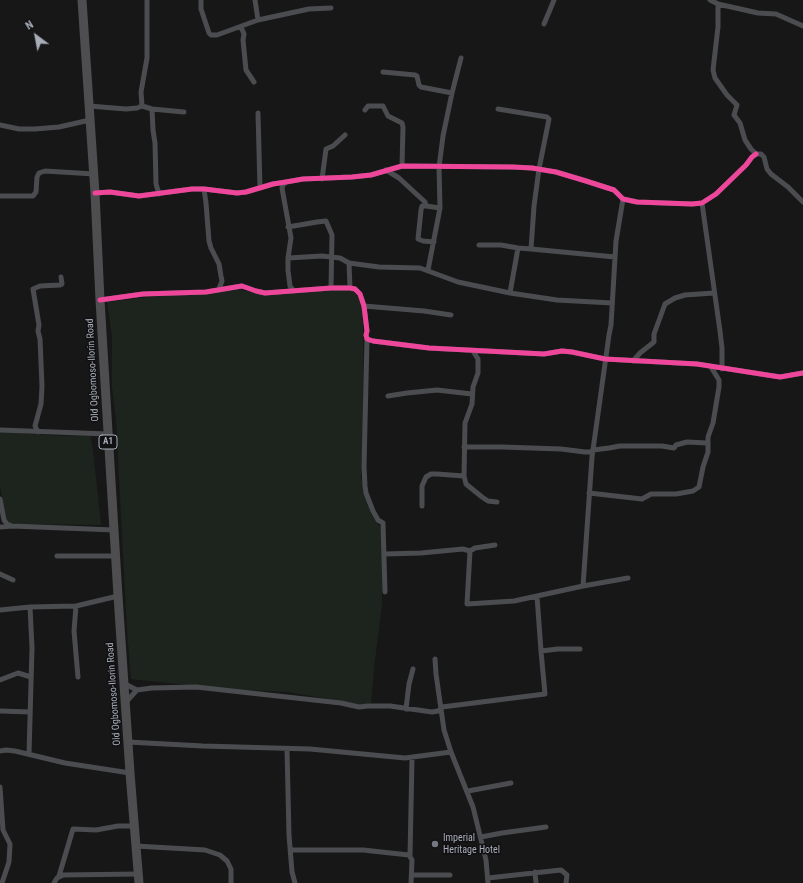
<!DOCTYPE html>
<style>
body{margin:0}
#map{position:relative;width:803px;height:883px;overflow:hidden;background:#171717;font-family:"Roboto Condensed",sans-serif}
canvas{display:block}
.north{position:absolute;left:16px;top:16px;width:40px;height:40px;-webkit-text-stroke:3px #111113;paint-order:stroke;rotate:328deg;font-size:11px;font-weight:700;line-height:16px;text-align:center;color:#a8adb8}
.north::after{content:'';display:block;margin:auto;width:14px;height:18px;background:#a8adb8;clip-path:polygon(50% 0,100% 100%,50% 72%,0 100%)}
</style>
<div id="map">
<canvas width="803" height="883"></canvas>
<div class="north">N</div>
</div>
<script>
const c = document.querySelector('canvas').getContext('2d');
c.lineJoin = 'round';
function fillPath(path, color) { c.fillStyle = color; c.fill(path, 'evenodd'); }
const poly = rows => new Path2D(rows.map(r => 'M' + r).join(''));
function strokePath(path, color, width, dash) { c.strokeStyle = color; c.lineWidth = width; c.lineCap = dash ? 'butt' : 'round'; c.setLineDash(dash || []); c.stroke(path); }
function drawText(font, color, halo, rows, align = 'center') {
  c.font = font + ' "Roboto Condensed",sans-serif'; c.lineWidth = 3; c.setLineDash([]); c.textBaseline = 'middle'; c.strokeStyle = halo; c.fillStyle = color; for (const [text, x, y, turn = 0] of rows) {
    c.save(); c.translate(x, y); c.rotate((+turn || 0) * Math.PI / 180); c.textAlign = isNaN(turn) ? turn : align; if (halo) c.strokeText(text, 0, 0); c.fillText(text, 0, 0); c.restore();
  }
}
fillPath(poly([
 [240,290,263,294,329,290,352,291,357,295,362,304,363,331,364,407,361,477,371,514,382,530,382,604,374,668,371,703,361,705,289,692,224,689,131,679,127,630,116,419,112,387,112,336,107,302,168,295],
 [0,432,61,436,90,435,93,450,101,525,16,524,10,523,5,518,0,485]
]), '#1d241e');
strokePath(poly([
 [201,0,201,9,209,33,211,35,217,35,258,20,309,9,331,8],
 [255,0,258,20],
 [710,0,718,4,718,27,713,70,715,78,727,95,737,105,734,115,740,123,745,140,751,149,756,154,761,154,764,157,767,169,771,174,788,187,803,202],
 [718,4,758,13,776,14,803,26],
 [544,24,554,0],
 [241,27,244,34,243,40,246,70,254,82],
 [383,72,415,75,417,76,419,85,421,87,452,93],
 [89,106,126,109,137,108,142,106],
 [142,106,141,92,147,58,147,0],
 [142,106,152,109,184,112],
 [152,109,153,130,155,143,156,184,159,194],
 [498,109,547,117,549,119,539,169,534,206,531,249,518,248,510,293],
 [365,110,368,106,383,106,388,116,402,123,403,127,402,166],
 [258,113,260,188],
 [0,125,19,129,35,129,59,127,90,120],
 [386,170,399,178,425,202,426,206],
 [322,179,326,149,333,146,345,135],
 [286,182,283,185,282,188,291,238,288,258,288,270,290,286,293,290],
 [204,189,206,203,209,241,211,248,219,264,221,276,222,281,219,289],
 [95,193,110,192,139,196,192,189,204,189,237,193,246,192,273,184,286,182,303,179,352,177,371,175,402,166,513,167,532,168,556,172,586,181,614,190,623,199,637,202,692,204,702,203,716,194,746,165,752,157,756,154],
 [0,196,33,196,36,192,37,177,39,173,45,171,94,174],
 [702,203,720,331,722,348,722,369],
 [288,227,317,222,326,221,332,235,331,288],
 [434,242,423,241,418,239,421,210,422,206,426,206,440,208],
 [479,245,501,245,518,248],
 [531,249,615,257],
 [288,258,322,256,340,258,349,263,379,267,420,268,458,282,510,293,557,300,612,303],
 [349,263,350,288],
 [428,270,440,208,439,167,443,136,452,93,461,58],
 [100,300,143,294,206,292,242,286,256,291,265,293,331,288,350,288,355,289,360,294,364,306,367,331,366,335,367,339,373,341,429,348,544,354,562,351,572,352,605,359,697,364,780,377,803,373],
 [364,306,424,311,451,315],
 [367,339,364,467,365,486,366,493,373,511,378,520,383,523,385,592],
 [473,351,478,359,478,373,473,387,472,404,465,423,464,476,466,484,482,497,488,501,497,502],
 [633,361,640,353,654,342,654,334,665,304,675,298,685,295,714,293],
 [388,396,407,393,437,390,472,394],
 [0,430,108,434],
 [38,432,35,426,41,404,42,386,40,339,38,331,39,325,33,289,40,286,60,285,62,284,61,277],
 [464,447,502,447,561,449,585,452,590,452,593,450,609,448,620,446,662,446,674,448,676,445,687,442,707,443],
 [589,493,642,499,651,494,676,494,693,491,699,487,703,467,708,452,708,437,713,423,719,387,719,380,711,367],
 [0,499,4,520,7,524,12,526],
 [422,506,422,486,426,477,431,474,437,474,464,476],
 [0,527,12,526,114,530],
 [495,545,475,548,470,551,467,604,514,601,583,586,592,457,609,335,611,325,616,241,623,199],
 [385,554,421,553,463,549,470,551],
 [57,556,116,556],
 [0,574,13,580],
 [583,586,628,578],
 [537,596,541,651],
 [76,606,74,631,78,677],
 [0,610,30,607,76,606,118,596],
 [435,659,436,674,444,730,451,752,473,807,486,860,488,883],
 [0,680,18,673,31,677],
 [125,684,137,690,152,688,196,687,341,703,359,707,368,706,390,706,432,712,438,711,442,707,545,694,541,651,558,649,580,649],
 [126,702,137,690],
 [406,709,409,684,413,669],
 [0,711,30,712],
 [128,742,203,746,310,749,405,758,451,752],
 [287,749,289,835,292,872,295,883],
 [0,751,6,750,15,751,65,763,130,773],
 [29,754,32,648,30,607],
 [0,787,3,830,10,844,9,862,2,883],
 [468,791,511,783],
 [481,837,502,833,546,827],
 [136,846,205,850,220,855,227,861,231,869,231,883],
 [290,850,363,850,409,855,412,860,411,883],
 [410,856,412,758],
 [535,872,536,883],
 [412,875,450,875],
 [59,876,73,829,96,830,118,826,135,826],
 [488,878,561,870,567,875,566,883],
 [54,883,57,878,63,875,138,874]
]), '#4b4c50', 5);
strokePath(poly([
 [82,0,95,193,100,300,118,596,130,773,139,883]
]), '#4e4e51', 9);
strokePath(poly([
 [95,193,110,192,139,196,192,189,204,189,237,193,246,192,273,184,286,182,303,179,352,177,371,175,402,166,513,167,532,168,556,172,586,181,614,190,623,199,637,202,692,204,702,203,716,194,746,165,752,157,756,154],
 [100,300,143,294,206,292,242,286,256,291,265,293,331,288,350,288,355,289,360,294,364,306,367,331,366,335,367,339,373,341,429,348,544,354,562,351,572,352,605,359,697,364,780,377,803,373]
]), '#ed469a', 5);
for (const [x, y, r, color] of [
 [435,844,4,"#757880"]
]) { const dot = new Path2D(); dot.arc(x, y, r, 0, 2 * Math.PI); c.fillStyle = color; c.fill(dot); strokePath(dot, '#111113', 1.5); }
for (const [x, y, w] of [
 [108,442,18]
]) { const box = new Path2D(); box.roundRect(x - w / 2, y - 7, w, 14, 3); c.fillStyle = '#111113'; c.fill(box); strokePath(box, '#a8adb8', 1); }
drawText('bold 9px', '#a8adb8', null, [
 ["A1",108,442]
]);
drawText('10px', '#a8adb8', '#111113', [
 ["Old Ogbomoso-Ilorin Road",93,370,-93],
 ["Old Ogbomoso-Ilorin Road",114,694,-94]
]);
drawText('10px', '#a8adb8', '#111113', [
 ["Imperial",443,838],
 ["Heritage Hotel",443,850]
], 'left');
</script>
